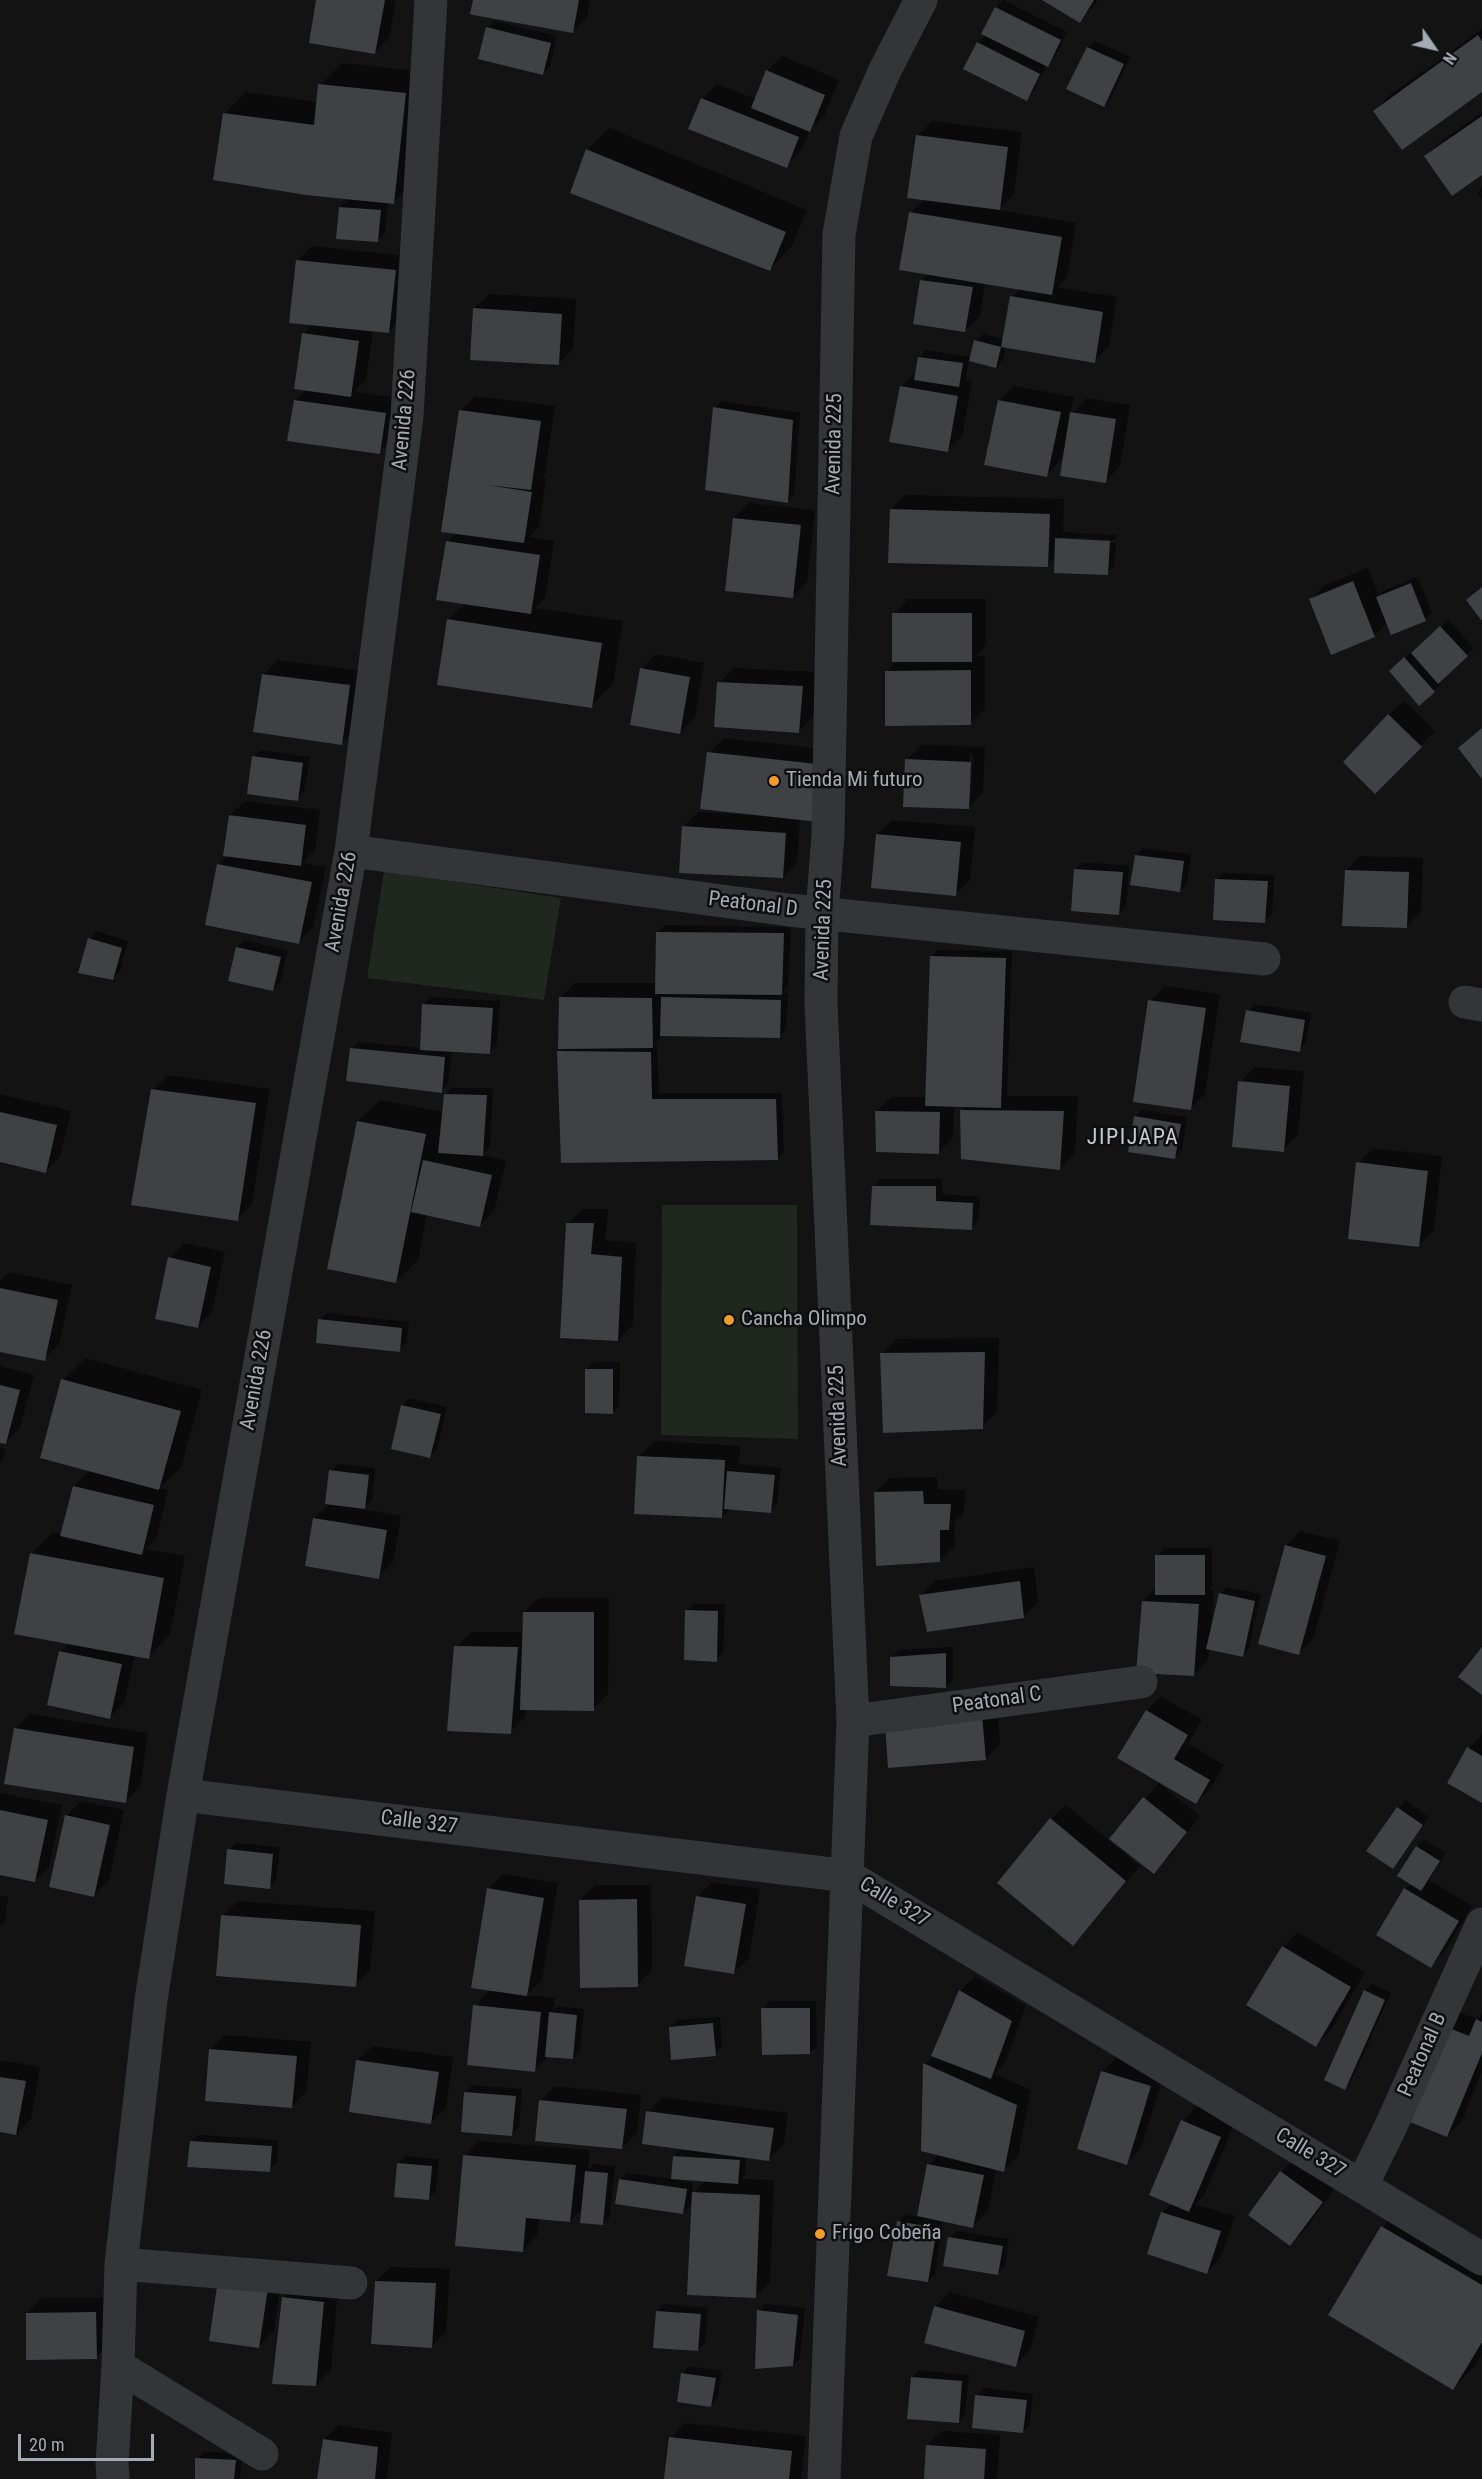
<!DOCTYPE html>
<meta charset="utf-8">
<style>
body{margin:0}
#map{position:relative;width:1482px;height:2479px;overflow:hidden;background:#131314;font-family:"Roboto Condensed",sans-serif}
canvas{display:block}
.north{position:absolute;left:1404px;top:18px;width:60px;height:60px;-webkit-text-stroke:4px #0e0e0f;paint-order:stroke;rotate:124deg;font-size:16px;font-weight:700;line-height:24px;text-align:center;color:#a4abb5}
.north::after{content:'';display:block;margin:auto;width:21px;height:27px;background:#a4abb5;clip-path:polygon(50% 0,100% 100%,50% 72%,0 100%)}
.scale{position:absolute;left:18px;top:2434px;width:136px;height:27px;box-sizing:border-box;border:3px solid #a4abb5;border-top:0;padding-left:8px;font-size:18px;line-height:21px;white-space:nowrap;color:#a4abb5;-webkit-text-stroke:4px #0e0e0f;paint-order:stroke}
</style>
<div id="map">
<canvas width="1482" height="2479"></canvas>
<div class="north">N</div>
<div class="scale">20 m</div>
</div>
<script>
const c = document.querySelector('canvas').getContext('2d');
c.lineJoin = 'round';
function fillPath(path, color) { c.fillStyle = color; c.fill(path, 'evenodd'); }
const poly = rows => new Path2D(rows.map(r => 'M' + r).join(''));
function strokePath(path, color, width, dash) { c.strokeStyle = color; c.lineWidth = width; c.lineCap = dash ? 'butt' : 'round'; c.setLineDash(dash || []); c.stroke(path); }
function drawText(font, color, halo, rows, align = 'center') {
  c.font = font + ' "Roboto Condensed",sans-serif'; c.lineWidth = 5; c.setLineDash([]); c.textBaseline = 'middle'; c.strokeStyle = halo; c.fillStyle = color; for (const [text, x, y, turn = 0] of rows) {
    c.save(); c.translate(x, y); c.rotate((+turn || 0) * Math.PI / 180); c.textAlign = isNaN(turn) ? turn : align; if (halo) c.strokeText(text, 0, 0); c.fillText(text, 0, 0); c.restore();
  }
}
fillPath(poly([
 [384,871,561,898,544,1000,367,978],
 [662,1205,797,1205,798,1439,661,1435]
]), '#1f271f');
fillPath(poly([
 [318,0,396,0,389,38,375,52],
 [474,0,590,0,587,16,573,31],
 [1003,0,1067,32,1054,58,1046,66,1033,92,1026,99,978,43,986,35,996,8],
 [1045,0,1098,0,1080,21],
 [495,21,557,36,550,66,543,73,487,28],
 [1482,29,1482,90,1375,111,1389,96],
 [1095,41,1130,57,1111,98,1104,105,1088,48],
 [782,56,839,80,824,116,810,130,801,151,786,166,702,99,717,84,756,99,767,71],
 [342,63,427,72,415,181,394,202,388,202,385,233,378,240,340,207,349,198,224,114,246,92,318,102,320,85],
 [1482,113,1482,173,1426,156,1441,141],
 [932,121,1022,132,1014,194,998,210,1076,223,1067,278,1057,287,1117,297,1109,346,1094,361,1006,346,1003,360,996,367,969,359,965,380,972,381,962,436,947,450,901,387,917,371,919,357,926,350,971,357,976,341,983,334,1004,339,1012,297,1021,288,985,282,980,316,965,330,922,280,929,273,910,213,925,199,918,136],
 [609,128,807,210,791,247,770,269,587,150],
 [1482,187,1482,200,1477,193],
 [312,246,410,256,403,317,388,332,373,330,366,380,354,392,400,398,394,437,380,452,295,401,307,389,303,334,313,324,297,261],
 [489,294,576,299,573,349,558,364,474,309],
 [1014,386,1074,397,1071,414,1087,398,1130,405,1120,466,1106,481,1063,452,1061,460,1046,475,999,400],
 [475,396,555,406,545,474,542,477,546,478,539,527,529,537,554,541,545,598,535,608,623,621,613,684,591,706,448,620,466,603,447,542,457,532,460,411],
 [722,401,800,413,794,495,787,502,715,408],
 [906,495,1064,499,1063,532,1116,535,1116,540,1062,537,1062,540,1116,543,1114,566,1107,573,1056,557,1047,565,891,509],
 [749,503,815,510,807,582,792,597,734,518],
 [1368,568,1379,596,1385,590,1418,577,1432,612,1425,620,1387,623,1374,636,1310,600,1325,585],
 [908,599,986,599,986,645,976,656,985,656,985,709,970,723,886,672,898,660,894,614],
 [1448,620,1474,648,1439,681,1441,684,1434,691,1398,664,1412,651,1413,653],
 [656,654,704,663,695,718,680,732,642,669],
 [278,660,364,671,356,728,342,743,263,675],
 [734,668,817,672,814,716,799,731,719,683],
 [1404,701,1435,731,1375,792,1389,715],
 [724,738,840,751,800,818,797,862,783,877,683,827,698,812,749,815,709,753],
 [922,745,985,747,983,792,969,807,907,760],
 [970,754,973,754,971,794,968,794],
 [261,750,310,757,304,792,297,799,254,757],
 [245,801,320,810,315,850,302,863,326,867,313,927,298,942,219,864,228,855,230,815],
 [892,820,975,827,970,880,955,894,877,834],
 [1143,848,1191,854,1187,884,1180,891,1136,855],
 [1361,856,1423,858,1421,912,1406,927,1346,870],
 [1083,862,1129,866,1126,907,1119,914,1076,869],
 [1223,873,1274,875,1272,914,1265,921,1216,880],
 [665,925,791,927,788,987,782,993,788,993,786,1029,779,1037,663,1035,653,1045,657,1045,659,1093,782,1093,784,1152,777,1159,563,1161,559,1052,563,1047,560,998,575,983,657,983,658,932],
 [97,931,128,941,120,971,113,979,90,939],
 [244,940,288,950,280,982,273,990,237,948],
 [938,950,1012,951,1007,1096,1078,1096,1075,1153,1060,1168,961,1111,966,1106,954,1105,953,1138,939,1152,877,1111,892,1097,927,1097,931,957],
 [1165,986,1220,994,1205,1094,1190,1109,1150,1001],
 [431,997,500,1001,497,1045,489,1053,452,1050,448,1084,441,1091,351,1049,359,1042,422,1048,424,1004],
 [1255,1004,1311,1013,1306,1043,1299,1050,1248,1011],
 [1255,1067,1304,1071,1298,1135,1283,1150,1240,1082],
 [168,1075,270,1089,252,1204,237,1219,153,1090],
 [452,1088,493,1088,490,1147,482,1155,506,1161,494,1211,479,1226,427,1214,418,1260,396,1281,358,1121,380,1100,444,1112,445,1095],
 [0,1094,71,1111,60,1156,46,1171,0,1161],
 [1142,1110,1187,1117,1182,1150,1174,1157,1135,1117],
 [1373,1148,1442,1156,1434,1231,1419,1245,1358,1163],
 [881,1179,942,1179,942,1194,980,1197,978,1221,971,1228,874,1186],
 [583,1209,608,1209,605,1240,636,1243,633,1325,618,1340,568,1223],
 [184,1243,225,1252,212,1312,197,1327,170,1258],
 [9,1272,72,1285,59,1344,44,1359,0,1350,0,1281],
 [327,1313,409,1322,406,1343,399,1351,320,1320],
 [999,1338,997,1412,982,1427,882,1354,897,1339],
 [85,1358,202,1390,181,1467,159,1488,168,1490,156,1539,146,1549,185,1556,170,1635,148,1657,135,1655,124,1703,109,1718,61,1651,70,1643,31,1554,53,1532,62,1534,74,1486,90,1470,63,1380],
 [594,1362,620,1362,619,1406,612,1413,586,1370],
 [0,1366,34,1375,20,1428,5,1443,0,1441],
 [409,1398,447,1407,437,1449,430,1456,402,1406],
 [654,1441,740,1446,739,1464,781,1468,777,1504,770,1511,731,1508,722,1517,639,1456],
 [0,1447,6,1449,0,1465],
 [338,1464,375,1468,372,1500,363,1509,401,1516,393,1562,378,1577,314,1518,330,1503,331,1471],
 [937,1477,938,1490,965,1490,964,1513,954,1523,955,1546,940,1561,875,1493,890,1478],
 [1301,1531,1340,1541,1313,1639,1298,1654,1260,1643,1286,1545],
 [1164,1548,1212,1548,1212,1587,1209,1589,1214,1590,1211,1627,1213,1627,1220,1594,1227,1587,1261,1594,1249,1648,1242,1655,1209,1648,1208,1660,1194,1675,1143,1601,1156,1588,1157,1556],
 [1034,1567,1038,1602,1023,1617,921,1596,935,1581],
 [539,1598,609,1598,608,1694,593,1709,526,1708,525,1717,510,1732,456,1647,471,1632,524,1632,524,1612],
 [694,1604,725,1604,723,1653,716,1660,686,1611],
 [953,1647,953,1680,945,1687,891,1658,899,1650],
 [1161,1696,1202,1720,1188,1744,1224,1765,1211,1788,1196,1802,1119,1758,1147,1710],
 [997,1702,1000,1744,985,1759,890,1766],
 [30,1714,148,1733,140,1787,125,1802,15,1729],
 [1482,1735,1482,1801,1469,1748],
 [1159,1783,1200,1816,1168,1858,1153,1872,1112,1839,1110,1841,1140,1866,1072,1944,1051,1819,1066,1805,1110,1841],
 [0,1793,62,1805,49,1866,35,1881,0,1874],
 [1405,1800,1429,1817,1393,1867,1369,1851],
 [81,1801,124,1810,109,1880,94,1895,66,1816],
 [1424,1840,1446,1853,1429,1880,1472,1906,1445,1951,1430,1966,1405,1889,1412,1883,1417,1847],
 [236,1843,280,1847,276,1880,269,1887,229,1850],
 [503,1874,558,1883,542,1980,527,1995,555,1998,554,2010,558,2006,584,2009,580,2051,573,2058,549,2056,534,2070,475,2006,491,1989,488,1889],
 [712,1882,760,1889,749,1958,734,1972,697,1897],
 [595,1885,651,1885,652,1970,637,1985,581,1900],
 [0,1896,8,1897,5,1922,0,1926],
 [238,1901,375,1911,370,1970,355,1985,223,1915],
 [1298,1932,1365,1972,1331,2030,1316,2045,1283,1947],
 [975,1976,1026,2006,1005,2063,994,2074,1031,2090,1018,2156,1003,2170,996,2169,988,2211,973,2226,943,2220,935,2274,928,2281,898,2222,905,2215,918,2217,929,2165,939,2154,923,2150,925,2064,933,2056,960,1991],
 [1372,1984,1391,1993,1351,2081,1344,2088,1365,1991],
 [770,2001,816,2001,817,2046,809,2053,763,2009],
 [1460,2012,1478,2019,1482,2015,1482,2071,1462,2121,1447,2136,1407,2119],
 [720,2017,722,2047,715,2054,670,2027,677,2020],
 [225,2035,311,2042,306,2092,292,2106,210,2050],
 [373,2046,453,2057,446,2108,431,2122,358,2060],
 [1117,2057,1165,2071,1141,2148,1126,2163,1079,2148,1103,2071],
 [0,2060,40,2067,31,2119,16,2134,0,2131],
 [472,2085,522,2089,519,2127,512,2134,465,2093],
 [555,2086,641,2095,637,2133,622,2148,540,2101],
 [662,2097,788,2113,784,2144,769,2159,746,2156,745,2175,741,2179,774,2180,770,2282,755,2296,693,2203,683,2213,620,2180,627,2173,672,2179,674,2156,683,2148,648,2112],
 [680,2178,706,2180,692,2195,693,2183,680,2181],
 [1197,2106,1235,2122,1204,2196,1195,2204,1235,2216,1221,2257,1207,2272,1162,2213,1172,2203,1183,2121],
 [198,2135,278,2140,277,2163,269,2170,191,2142],
 [480,2141,590,2150,588,2170,594,2164,615,2166,610,2217,603,2224,583,2208,570,2221,539,2218,537,2236,523,2250,465,2155],
 [405,2156,439,2159,436,2191,429,2198,398,2164],
 [1296,2157,1336,2186,1305,2230,1290,2244,1281,2172],
 [1404,2205,1482,2251,1482,2354,1475,2366,1453,2388,1330,2315,1383,2227],
 [956,2231,1009,2239,1005,2266,998,2273,949,2238],
 [391,2267,450,2269,446,2332,432,2346,376,2281],
 [282,2273,274,2331,259,2346,210,2340],
 [298,2283,338,2287,331,2370,316,2385,283,2298],
 [950,2292,1039,2317,1030,2351,1015,2365,935,2307],
 [42,2298,111,2298,111,2342,96,2357,27,2313],
 [665,2304,708,2308,705,2343,697,2350,658,2311],
 [765,2304,805,2308,800,2358,793,2365,758,2311],
 [689,2366,722,2371,718,2398,711,2406,682,2374],
 [919,2370,969,2375,965,2414,958,2422,912,2378],
 [984,2388,1033,2394,1030,2425,1022,2432,977,2395],
 [685,2423,806,2436,801,2479,666,2479,671,2438],
 [339,2425,392,2433,387,2479,318,2479,324,2439],
 [942,2431,1000,2435,997,2479,925,2479,927,2445],
 [204,2452,242,2453,240,2479,196,2479,197,2459]
]), '#0007');
fillPath(poly([
 [316,0,385,0,375,54,309,43],
 [473,0,579,0,573,33,473,15,470,14],
 [1042,0,1094,0,1080,23],
 [995,7,1061,40,1048,67,981,34],
 [486,27,551,43,543,75,478,59],
 [1478,35,1482,41,1482,92,1402,150,1373,111],
 [977,42,1040,74,1027,101,963,69],
 [1087,47,1124,64,1104,107,1066,89],
 [766,70,825,95,810,132,751,108],
 [318,84,406,93,394,204,306,195,213,180,223,113,314,125],
 [701,98,799,137,787,168,688,129],
 [1482,116,1482,175,1452,196,1424,156],
 [916,135,1008,147,1000,210,907,198],
 [586,149,786,232,770,271,570,193],
 [339,207,381,210,378,242,336,239],
 [909,212,1062,237,1052,295,899,270],
 [296,260,396,270,389,333,289,323],
 [920,280,973,287,965,332,913,324],
 [1010,296,1103,312,1095,363,1001,347],
 [473,308,562,314,559,365,470,360],
 [302,333,359,341,351,397,294,389],
 [974,340,1001,347,996,368,969,361],
 [918,357,963,363,959,387,914,380],
 [900,386,958,396,948,452,889,442],
 [294,400,386,413,380,454,287,441],
 [998,400,1061,412,1047,477,984,465],
 [713,407,793,420,788,503,705,490],
 [459,410,541,421,531,490,487,485,532,492,524,543,441,532],
 [1070,412,1116,419,1106,483,1060,476],
 [890,509,1050,514,1048,567,888,563],
 [733,518,801,525,793,598,725,591],
 [1055,538,1110,541,1108,575,1054,573],
 [446,541,540,555,531,614,436,600],
 [1353,581,1375,637,1331,655,1309,599],
 [1411,583,1426,621,1391,635,1376,597],
 [1482,587,1482,621,1466,600],
 [892,613,972,613,972,662,892,662],
 [447,619,602,643,592,708,437,685],
 [1440,626,1468,656,1438,684,1411,653],
 [1404,657,1435,692,1419,706,1389,671],
 [640,668,690,677,680,734,630,725],
 [971,670,971,725,885,726,885,671],
 [262,674,350,685,342,745,253,732],
 [717,682,803,686,799,733,714,727],
 [1388,714,1422,747,1375,794,1343,762],
 [1482,728,1482,779,1458,748],
 [707,752,826,765,819,822,700,809],
 [252,756,303,763,298,801,247,794],
 [905,759,971,762,969,809,903,807],
 [229,815,306,825,301,866,223,856],
 [682,826,786,833,783,878,679,873],
 [876,834,961,842,956,896,871,888],
 [1135,855,1184,861,1180,892,1130,885],
 [217,864,312,882,299,944,205,925],
 [1074,869,1123,872,1119,915,1071,911],
 [1345,870,1409,872,1407,928,1342,926],
 [1215,879,1268,881,1265,923,1213,920],
 [656,932,784,933,782,995,655,994],
 [88,938,122,948,113,980,78,973],
 [236,947,281,957,273,991,228,981],
 [930,956,1006,958,1001,1108,925,1106],
 [559,997,652,998,653,1048,558,1049],
 [661,997,781,1000,780,1038,660,1036],
 [1148,1000,1206,1008,1191,1110,1133,1102],
 [422,1004,493,1008,490,1054,420,1050],
 [1246,1010,1305,1020,1300,1052,1240,1042],
 [350,1048,445,1057,442,1093,346,1081],
 [557,1051,651,1052,652,1099,776,1099,778,1160,561,1163],
 [1238,1081,1290,1086,1284,1152,1232,1147],
 [151,1089,256,1103,238,1221,131,1205],
 [444,1094,487,1095,483,1156,438,1153],
 [960,1110,1064,1111,1060,1170,961,1159],
 [875,1111,940,1112,939,1154,876,1152],
 [0,1112,57,1125,46,1173,0,1162],
 [1134,1116,1181,1124,1175,1159,1128,1152],
 [357,1121,426,1134,396,1283,327,1269],
 [423,1160,492,1175,480,1227,411,1212],
 [1356,1162,1428,1171,1419,1247,1348,1239],
 [872,1186,936,1186,936,1201,973,1203,972,1230,870,1225],
 [566,1223,594,1223,591,1254,622,1257,618,1341,560,1338],
 [168,1257,211,1267,198,1328,155,1319],
 [0,1288,58,1300,45,1361,0,1352],
 [318,1319,402,1328,400,1352,316,1343],
 [985,1352,983,1429,883,1433,880,1353],
 [585,1369,613,1369,613,1414,585,1413],
 [61,1379,181,1411,159,1490,40,1458],
 [0,1385,20,1390,6,1444,0,1443],
 [401,1405,441,1414,430,1458,391,1449],
 [637,1456,725,1460,722,1518,634,1514],
 [329,1470,369,1475,365,1509,325,1504],
 [727,1471,775,1475,771,1513,724,1509],
 [73,1486,154,1505,142,1555,60,1536],
 [923,1491,924,1504,951,1504,949,1530,940,1530,940,1562,876,1566,874,1492],
 [313,1518,387,1530,379,1579,305,1566],
 [1285,1545,1326,1556,1299,1655,1258,1644],
 [30,1553,164,1578,149,1659,14,1634],
 [1155,1555,1205,1555,1205,1595,1155,1595],
 [1020,1581,1024,1618,927,1632,919,1595],
 [1219,1593,1255,1601,1243,1657,1206,1649],
 [1142,1601,1199,1604,1194,1676,1136,1673],
 [685,1610,718,1611,717,1662,684,1660],
 [523,1612,594,1612,594,1711,520,1710],
 [454,1646,518,1647,511,1734,447,1731],
 [1482,1647,1482,1695,1458,1677],
 [59,1651,122,1664,110,1719,47,1705],
 [946,1653,946,1688,890,1686,890,1657],
 [1146,1710,1188,1735,1174,1759,1210,1780,1196,1804,1117,1758],
 [982,1716,986,1760,888,1768,885,1724],
 [14,1728,134,1747,126,1803,4,1784],
 [1467,1747,1482,1756,1482,1803,1447,1783],
 [1143,1797,1187,1832,1154,1874,1109,1839],
 [1397,1807,1423,1825,1393,1869,1366,1851],
 [0,1810,48,1820,35,1882,0,1875],
 [65,1815,110,1825,94,1897,49,1887],
 [1050,1818,1126,1881,1073,1946,997,1883],
 [1416,1846,1440,1861,1421,1891,1397,1876],
 [227,1849,273,1854,270,1889,224,1884],
 [487,1888,544,1898,527,1996,471,1988],
 [1404,1888,1459,1921,1431,1968,1376,1935],
 [696,1896,746,1904,734,1974,684,1966],
 [637,1899,638,1987,580,1988,579,1900],
 [221,1915,361,1925,356,1987,216,1976],
 [1282,1946,1351,1987,1316,2047,1246,2005],
 [959,1990,1012,2021,991,2079,931,2056],
 [1364,1990,1385,2000,1345,2090,1324,2080],
 [473,2005,541,2012,535,2072,467,2065],
 [761,2008,810,2008,810,2054,762,2055],
 [549,2012,577,2015,573,2059,545,2057],
 [1476,2019,1482,2022,1482,2053,1447,2137,1405,2120,1444,2026,1469,2036],
 [713,2023,716,2056,671,2060,669,2027],
 [209,2049,297,2056,292,2108,205,2101],
 [356,2060,439,2072,431,2124,349,2112],
 [923,2063,1017,2105,1004,2172,921,2151],
 [1101,2071,1151,2086,1127,2165,1077,2149],
 [0,2077,26,2081,16,2135,0,2132],
 [464,2092,516,2096,512,2136,461,2132],
 [539,2100,627,2109,622,2149,535,2141],
 [646,2111,774,2128,769,2161,642,2144],
 [1181,2120,1221,2137,1189,2212,1149,2195],
 [190,2141,272,2146,270,2172,187,2167],
 [463,2155,576,2165,570,2222,526,2218,523,2252,455,2246],
 [673,2156,740,2160,738,2184,671,2179],
 [397,2163,432,2166,429,2200,394,2197],
 [927,2164,984,2175,973,2228,917,2216],
 [585,2171,608,2173,603,2225,580,2223],
 [1280,2171,1323,2202,1290,2246,1248,2215],
 [619,2179,687,2189,683,2214,615,2204],
 [692,2192,760,2195,756,2298,687,2295],
 [1161,2212,1221,2231,1207,2274,1147,2254],
 [897,2221,937,2228,928,2282,887,2276],
 [1381,2226,1482,2285,1482,2342,1453,2390,1328,2315],
 [948,2237,1003,2246,998,2275,943,2266],
 [218,2280,268,2288,259,2348,209,2341],
 [375,2281,436,2283,432,2348,371,2344],
 [282,2297,324,2302,316,2386,272,2384],
 [934,2306,1025,2331,1016,2367,924,2343],
 [757,2310,798,2315,793,2366,755,2369],
 [656,2311,701,2314,698,2351,653,2348],
 [96,2312,97,2359,26,2360,26,2313],
 [681,2373,716,2378,711,2407,677,2402],
 [911,2377,962,2381,959,2423,907,2419],
 [975,2395,1027,2400,1023,2433,972,2428],
 [669,2437,792,2451,789,2479,664,2479],
 [323,2439,378,2447,375,2479,317,2479],
 [926,2445,986,2449,984,2479,924,2479],
 [195,2458,236,2460,234,2479,195,2479]
]), '#3f4144');
strokePath(poly([
 [351,851,789,910,1264,959],
 [1465,1002,1482,1005],
 [853,1721,1141,1682],
 [183,1795,848,1876,1482,2259],
 [1362,2185,1390,2128,1482,1924],
 [121,2264,118,2366,262,2454],
 [351,2283,121,2264,151,2000,183,1795,351,851,407,416,431,0],
 [113,2479,112,2464,118,2366],
 [824,2479,853,1721,821,1004,822,913,828,835,839,234,856,136,885,70,921,0]
]), '#343539', 33);
for (const [x, y, r, color] of [
 [774,781,6,"#f39b2c"],
 [729,1320,6,"#f39b2c"],
 [820,2234,6,"#f39b2c"]
]) { const dot = new Path2D(); dot.arc(x, y, r, 0, 2 * Math.PI); c.fillStyle = color; c.fill(dot); strokePath(dot, '#0e0e0f', 2); }
drawText('21px', '#a4abb5', '#0e0e0f', [
 ["Avenida 226",405,420,-85],
 ["Avenida 225",835,444,-89],
 ["Avenida 226",342,902,-80],
 ["Peatonal D",753,905,7],
 ["Avenida 225",824,930,-88],
 ["Avenida 226",257,1380,-80],
 ["Avenida 225",839,1416,-92],
 ["Peatonal C",997,1701,-8],
 ["Calle 327",419,1823,7],
 ["Calle 327",894,1903,31],
 ["Peatonal B",1423,2055,-66],
 ["Calle 327",1310,2154,31]
]);
drawText('21px', '#a4abb5', '#0e0e0f', [
 ["Tienda Mi futuro",786,781],
 ["Cancha Olimpo",741,1320],
 ["Frigo Cobeña",832,2234]
], 'left');
c.letterSpacing = '1.5px';
drawText('22px', '#c5cad1', '#0e0e0f', [
 ["JIPIJAPA",1133,1138]
]);
c.letterSpacing = '0px';
</script>
